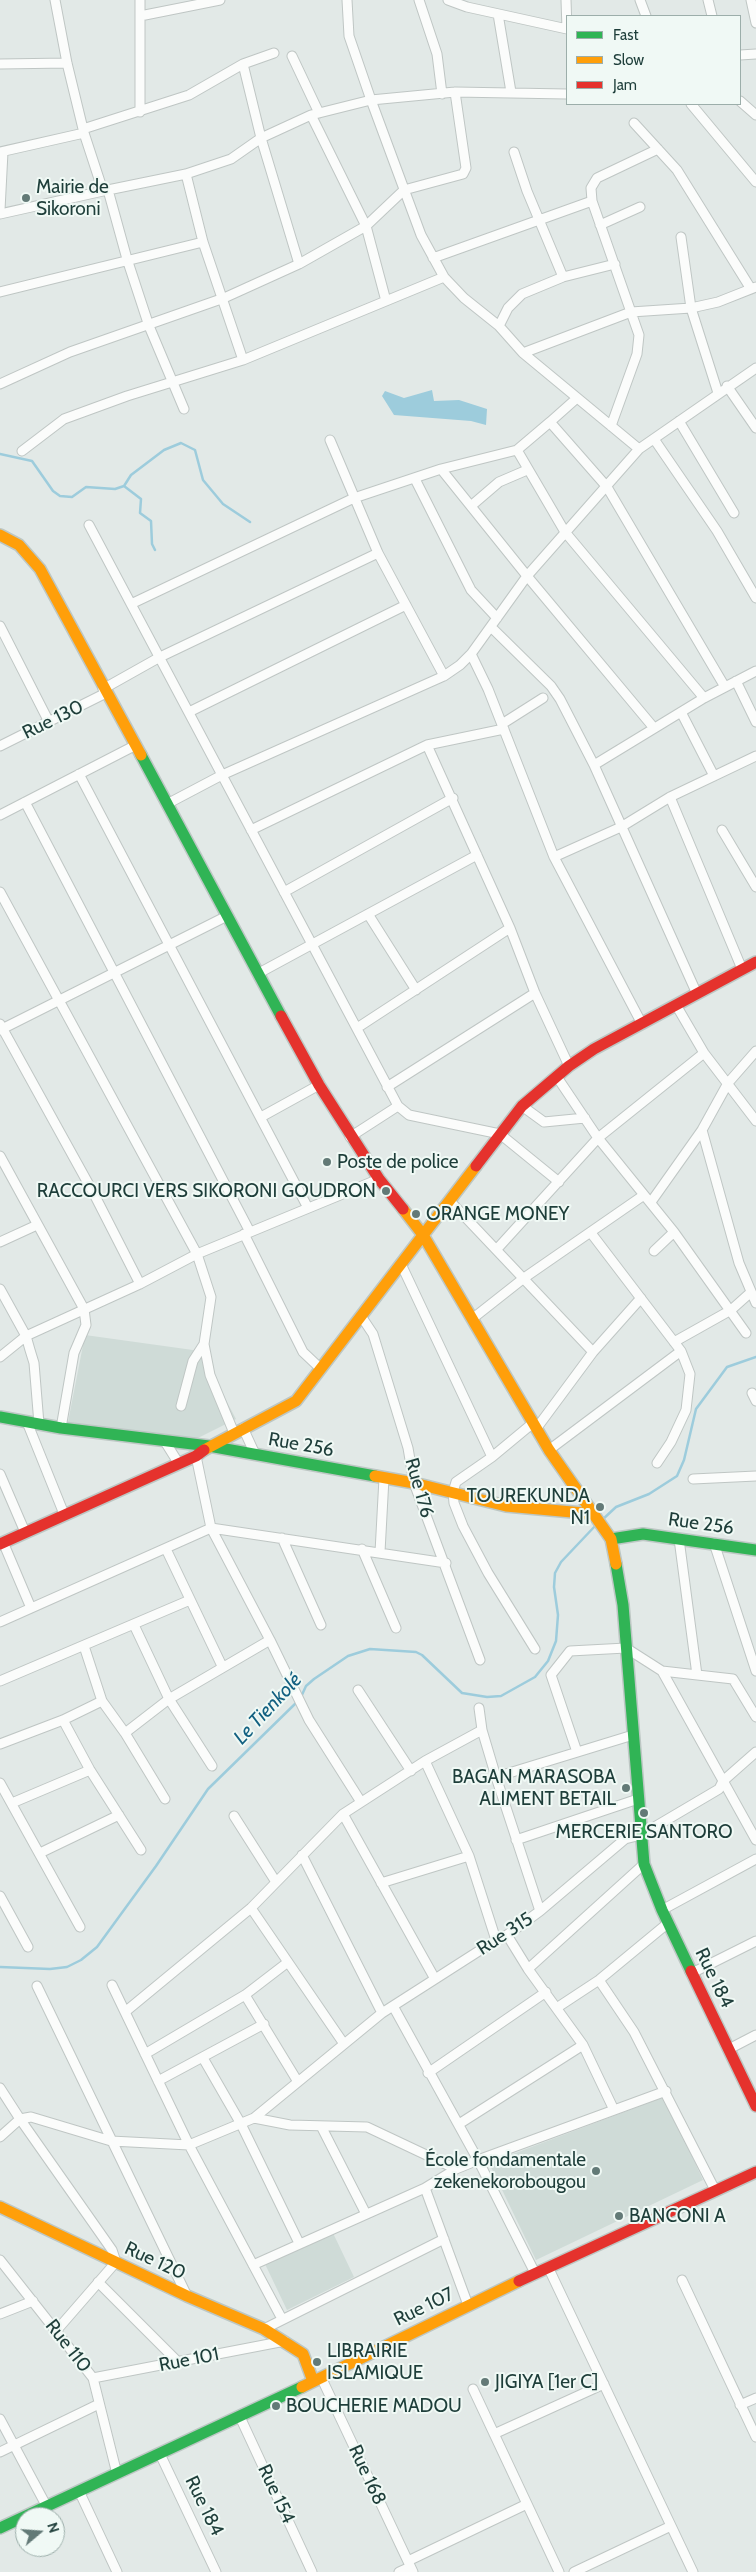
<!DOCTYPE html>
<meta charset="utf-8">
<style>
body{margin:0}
#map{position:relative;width:756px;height:2572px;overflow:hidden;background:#e2e9e7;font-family:Cabin,sans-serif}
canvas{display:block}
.legend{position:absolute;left:566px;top:15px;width:175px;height:90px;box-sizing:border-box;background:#f0f9f5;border:1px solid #9caeaa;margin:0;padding:6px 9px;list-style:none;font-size:15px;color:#1e3e3a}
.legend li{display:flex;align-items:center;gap:10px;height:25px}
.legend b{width:25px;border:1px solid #9caeaa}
.north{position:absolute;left:15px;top:2507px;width:50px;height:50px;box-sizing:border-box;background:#f0f9f5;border:1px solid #9caeaa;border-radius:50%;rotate:72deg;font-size:14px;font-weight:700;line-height:20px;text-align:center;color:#1e3e3a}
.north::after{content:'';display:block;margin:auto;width:18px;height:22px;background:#637a77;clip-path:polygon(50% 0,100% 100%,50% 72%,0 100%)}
</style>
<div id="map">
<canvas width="756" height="2572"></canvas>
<ul class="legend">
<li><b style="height:6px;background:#30b455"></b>Fast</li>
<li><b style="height:6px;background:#ff9f0a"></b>Slow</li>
<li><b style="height:6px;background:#e5322d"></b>Jam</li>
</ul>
<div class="north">N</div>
</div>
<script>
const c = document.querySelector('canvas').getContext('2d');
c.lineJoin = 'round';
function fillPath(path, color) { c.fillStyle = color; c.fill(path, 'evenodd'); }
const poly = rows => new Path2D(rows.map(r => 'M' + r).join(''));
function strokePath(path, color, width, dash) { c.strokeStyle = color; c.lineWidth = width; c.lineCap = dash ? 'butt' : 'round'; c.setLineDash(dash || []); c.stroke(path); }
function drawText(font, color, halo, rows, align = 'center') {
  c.font = font + ' Cabin,sans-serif'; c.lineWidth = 4; c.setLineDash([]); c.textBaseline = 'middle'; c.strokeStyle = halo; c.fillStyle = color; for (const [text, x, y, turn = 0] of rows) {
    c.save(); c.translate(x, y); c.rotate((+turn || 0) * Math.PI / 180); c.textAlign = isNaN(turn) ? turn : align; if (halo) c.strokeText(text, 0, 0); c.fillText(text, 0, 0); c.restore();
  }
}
fillPath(poly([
 [85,1335,200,1351,236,1419,194,1440,68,1422],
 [664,2097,703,2180,536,2260,489,2163],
 [333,2233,354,2277,287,2310,265,2264]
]), '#cfdbd7');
fillPath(poly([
 [432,390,434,401,459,400,487,409,486,425,471,421,394,415,382,396,385,391,404,398]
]), '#9dccdc');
strokePath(poly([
 [0,454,32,461,53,491,60,496,72,497,86,487,115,489,124,486,141,499,140,513,151,521,152,544,155,550],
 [124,486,131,475,164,450,181,443,195,450,203,480,223,504,250,522],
 [602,1520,616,1507,649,1494,677,1476,684,1460,696,1409,727,1367,756,1357],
 [301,1697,306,1686,314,1679,348,1656,370,1649,416,1652,422,1655,462,1693,487,1697,501,1696,535,1677,548,1661,556,1641,558,1615,554,1587,555,1573,561,1562,596,1525],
 [0,1967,50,1969,67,1967,81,1960,97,1947,156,1866,208,1789,298,1701]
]), '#9dccdc', 2.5);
const street = poly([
 [347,0,349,36,371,100,421,235,444,277,464,298,499,326,523,353,639,449],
 [419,0,437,54,442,94],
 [448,0,467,7,567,29],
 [566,0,567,29],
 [640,0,646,16],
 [708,0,712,16],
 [751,0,756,23],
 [498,14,511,92],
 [140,16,220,0],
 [740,55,756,54],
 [292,56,319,113],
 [0,64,67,63],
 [243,64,261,138,299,264],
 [740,101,756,115],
 [691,104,756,182],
 [140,112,140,0],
 [311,115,366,226,386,301],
 [634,123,677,170,751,289],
 [83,129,189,95,243,64,274,53],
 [0,152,84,133],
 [514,152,527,191,563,277],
 [186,174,203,242,243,360],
 [108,190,127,259,149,326,184,409],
 [103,191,186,174,231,159,261,138,311,115,371,100,455,92,567,94],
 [0,210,3,152],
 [0,214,103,191,84,133,67,63,55,0],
 [600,225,640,207],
 [681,237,691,308,718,393],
 [433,258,592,201],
 [0,292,203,242],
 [499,326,508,308,522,294,563,277,615,264],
 [523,353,631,312,691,308,718,302,756,287],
 [0,384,70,352,224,298,299,264,366,226,404,190,463,174,466,168,455,92],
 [727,386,756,428],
 [679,421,734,513],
 [550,422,577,398],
 [611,426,637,354,639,335,592,201,591,188,597,178,658,149],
 [654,439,717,531,756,598],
 [330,440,378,553,444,676],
 [517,450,565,532,704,698],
 [22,451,64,419,127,396,243,360,444,277],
 [441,469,527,576,654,728],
 [415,479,471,590,497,618],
 [471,506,499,482,527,470],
 [89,525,398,1106,409,1115,500,1134,559,1182],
 [131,604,354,498,441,469,517,450,550,422,607,487,725,687],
 [0,626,49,722],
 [491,627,551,686,560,699,594,765,697,994],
 [471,654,488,689,554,857,642,1024],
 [736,681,756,722],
 [103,689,160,657,378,553],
 [189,712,406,605],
 [681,712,714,776],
 [502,724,543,698],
 [427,745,510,928,535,993,569,1066],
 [0,746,106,693],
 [594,765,704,698,756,671],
 [79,774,308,1208],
 [670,797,742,969],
 [25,802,250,1232],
 [167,804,222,775,444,676,460,665,471,654,527,576,639,449,756,368],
 [0,815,136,745],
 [251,830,427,745,504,729],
 [722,830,756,887],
 [554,857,621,827,670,797,756,756],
 [0,892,197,1254,211,1297,204,1344,210,1375,234,1433],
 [284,892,453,798],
 [368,914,416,990],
 [259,973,477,855],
 [676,1005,704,1053,756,1121],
 [0,1024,94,1194,140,1284],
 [357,1028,510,928],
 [0,1030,227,916],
 [557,1077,598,1138,674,1232,746,1333],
 [387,1087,535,993],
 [522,1106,544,1122,585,1118],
 [261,1117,319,1085],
 [702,1130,739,1263,756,1303],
 [350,1137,398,1106],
 [0,1156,84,1309,86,1325,74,1353,61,1428],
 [449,1200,593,1352],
 [651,1202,702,1130,728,1083,756,1051],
 [591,1233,681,1351,690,1374,686,1410,671,1442,657,1463],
 [244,1234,303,1352,321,1369],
 [0,1242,37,1225],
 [497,1249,598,1138,704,1053],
 [654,1251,674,1232],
 [401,1264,492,1457],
 [0,1289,26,1336,30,1350,34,1363,39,1424],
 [361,1316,373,1334,408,1448,414,1483,480,1660],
 [472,1319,524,1278,644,1195],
 [674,1342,731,1310,750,1293],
 [0,1357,26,1336,140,1284,197,1254,379,1179],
 [752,1393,756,1401],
 [181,1406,193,1361,204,1344],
 [27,1422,64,1514],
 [533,1423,492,1457,456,1482,453,1492,454,1503,463,1526,488,1573,535,1649],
 [243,1428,255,1454],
 [536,1429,593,1352,641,1298],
 [164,1440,179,1464],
 [549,1450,681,1351],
 [196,1456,211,1528,270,1640,309,1720,361,1802],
 [0,1474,25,1532],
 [693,1479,756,1476],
 [282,1538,321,1625],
 [679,1539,697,1675],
 [3,1542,31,1608],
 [714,1543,756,1671],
 [166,1549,222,1666],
 [362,1549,396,1628],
 [380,1552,384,1478],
 [0,1622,211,1528,446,1563],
 [134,1625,169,1699,212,1766],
 [84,1646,102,1701,125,1733,165,1799],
 [662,1671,733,1679,756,1717],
 [0,1681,190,1600],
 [358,1690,411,1771],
 [479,1708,482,1730,496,1777,540,1911],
 [63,1720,90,1770,141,1850],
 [125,1733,169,1699,270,1640],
 [0,1744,63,1720,102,1701],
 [577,1752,551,1675,570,1651,626,1648,662,1671,756,1840],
 [425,1761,469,1856,496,1940],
 [496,1777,633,1735],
 [0,1783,80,1927],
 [12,1803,90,1770],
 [343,1814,435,1979],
 [234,1816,276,1882],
 [516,1840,638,1799],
 [40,1853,119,1815],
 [302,1855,382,2013],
 [381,1883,469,1856],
 [0,1896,28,1947],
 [251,1908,344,2044],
 [662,1910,756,1859],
 [507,1935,528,1969,583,2045,614,2110],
 [528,1969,644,1864],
 [692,1973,756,1941],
 [599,1980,634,2032,715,2190],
 [112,1985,189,2145,282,2319],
 [37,1986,187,2296],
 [245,1995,298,2082],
 [393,2006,478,2160,535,2273],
 [558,2007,599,1980,668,1923],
 [125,2012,251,1908,343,1814,425,1761,482,1730],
 [729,2049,756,2035],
 [145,2054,245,1995,288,1962],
 [203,2058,241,2124,299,2243],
 [428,2073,546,1992],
 [158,2081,264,2024],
 [0,2088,20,2119,31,2117,111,2141,189,2145,254,2118,290,2125,367,2127,456,2169],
 [254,2118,382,2013,496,1940,507,1935,540,1911,625,1839,641,1835,719,1789,723,1781,756,1752],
 [459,2124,583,2045],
 [321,2126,366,2214],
 [0,2137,20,2119,112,2250,116,2262,56,2331],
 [425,2188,468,2305],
 [0,2260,93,2378,117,2474],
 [253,2265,425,2188,456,2169,478,2160,666,2091],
 [548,2267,693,2572],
 [682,2280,756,2437],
 [98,2282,179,2363],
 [0,2314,33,2301],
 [264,2329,444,2239],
 [321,2377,413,2572],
 [93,2378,285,2341],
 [473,2389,559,2572],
 [740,2405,756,2398],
 [240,2417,312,2572],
 [0,2419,47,2507],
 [494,2434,604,2384],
 [0,2452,99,2404],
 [160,2454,216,2572],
 [79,2491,117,2572],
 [408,2561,527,2504],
 [399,2572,410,2567],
 [574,2572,671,2526]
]);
const fast = poly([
 [141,755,281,1016],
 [0,1417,61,1428,209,1446,375,1476],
 [611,1539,643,1534,756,1550],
 [616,1564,623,1605,644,1864,662,1910,691,1971],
 [0,2528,302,2387]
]);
const slow = poly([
 [0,535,19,545,40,569,141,755],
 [403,1209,423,1235,549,1450,611,1539,616,1564],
 [204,1450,296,1401,476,1166],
 [375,1476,414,1483,506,1506,594,1514],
 [0,2207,187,2296,264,2329,303,2354,313,2381],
 [302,2387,519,2281]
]);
const jam = poly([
 [281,1016,319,1085,379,1179,403,1209],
 [476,1166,522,1106,569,1066,594,1049,756,962],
 [0,1544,196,1456,204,1450],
 [691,1971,756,2106],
 [519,2281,756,2172]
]);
strokePath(street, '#bfc6c4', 11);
strokePath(fast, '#bdc7c4', 14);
strokePath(slow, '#bdc7c4', 14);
strokePath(jam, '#bdc7c4', 14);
strokePath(street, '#fbfcfb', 9);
strokePath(fast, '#30b455', 11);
strokePath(slow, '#ff9f0a', 11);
strokePath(jam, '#e5322d', 11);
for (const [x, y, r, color] of [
 [26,198,5,"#637a77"],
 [327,1162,5,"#637a77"],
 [386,1191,5,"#637a77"],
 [416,1214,5,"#637a77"],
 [600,1507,5,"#637a77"],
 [626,1788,5,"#637a77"],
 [644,1813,5,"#637a77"],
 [596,2171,5,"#637a77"],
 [619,2216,5,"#637a77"],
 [317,2362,5,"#637a77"],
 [485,2382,5,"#637a77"],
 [276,2406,5,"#637a77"]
]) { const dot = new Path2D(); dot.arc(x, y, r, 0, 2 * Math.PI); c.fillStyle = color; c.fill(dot); strokePath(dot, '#f0f9f5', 2); }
drawText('19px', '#1e3e3a', '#f0f9f5', [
 ["Mairie de",36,187],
 ["Sikoroni",36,209],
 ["Poste de police",337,1162],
 ["RACCOURCI VERS SIKORONI GOUDRON",376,1191,"right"],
 ["ORANGE MONEY",426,1214],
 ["TOUREKUNDA",590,1496,"right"],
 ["N1",590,1518,"right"],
 ["BAGAN MARASOBA",616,1777,"right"],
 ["ALIMENT BETAIL",616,1799,"right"],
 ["MERCERIE SANTORO",644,1832,"center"],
 ["École fondamentale",586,2160,"right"],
 ["zekenekorobougou",586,2182,"right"],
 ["BANCONI A",629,2216],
 ["LIBRAIRIE",327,2351],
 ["ISLAMIQUE",327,2373],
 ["JIGIYA [1er C]",495,2382],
 ["BOUCHERIE MADOU",286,2406]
], 'left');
drawText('19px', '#1e3e3a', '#f0f9f5', [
 ["Rue 130",53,720,-26],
 ["Rue 256",301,1445,10],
 ["Rue 176",419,1488,74],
 ["Rue 256",701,1524,8],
 ["Rue 315",505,1934,-33],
 ["Rue 184",714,1978,64],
 ["Rue 120",155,2261,25],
 ["Rue 107",424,2307,-26],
 ["Rue 110",68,2346,52],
 ["Rue 101",189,2360,-11],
 ["Rue 168",367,2475,65],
 ["Rue 154",276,2494,65],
 ["Rue 184",204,2506,64]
]);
drawText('italic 20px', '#126081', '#f0f9f5', [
 ["Le Tienkolé",268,1709,-47]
]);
</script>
